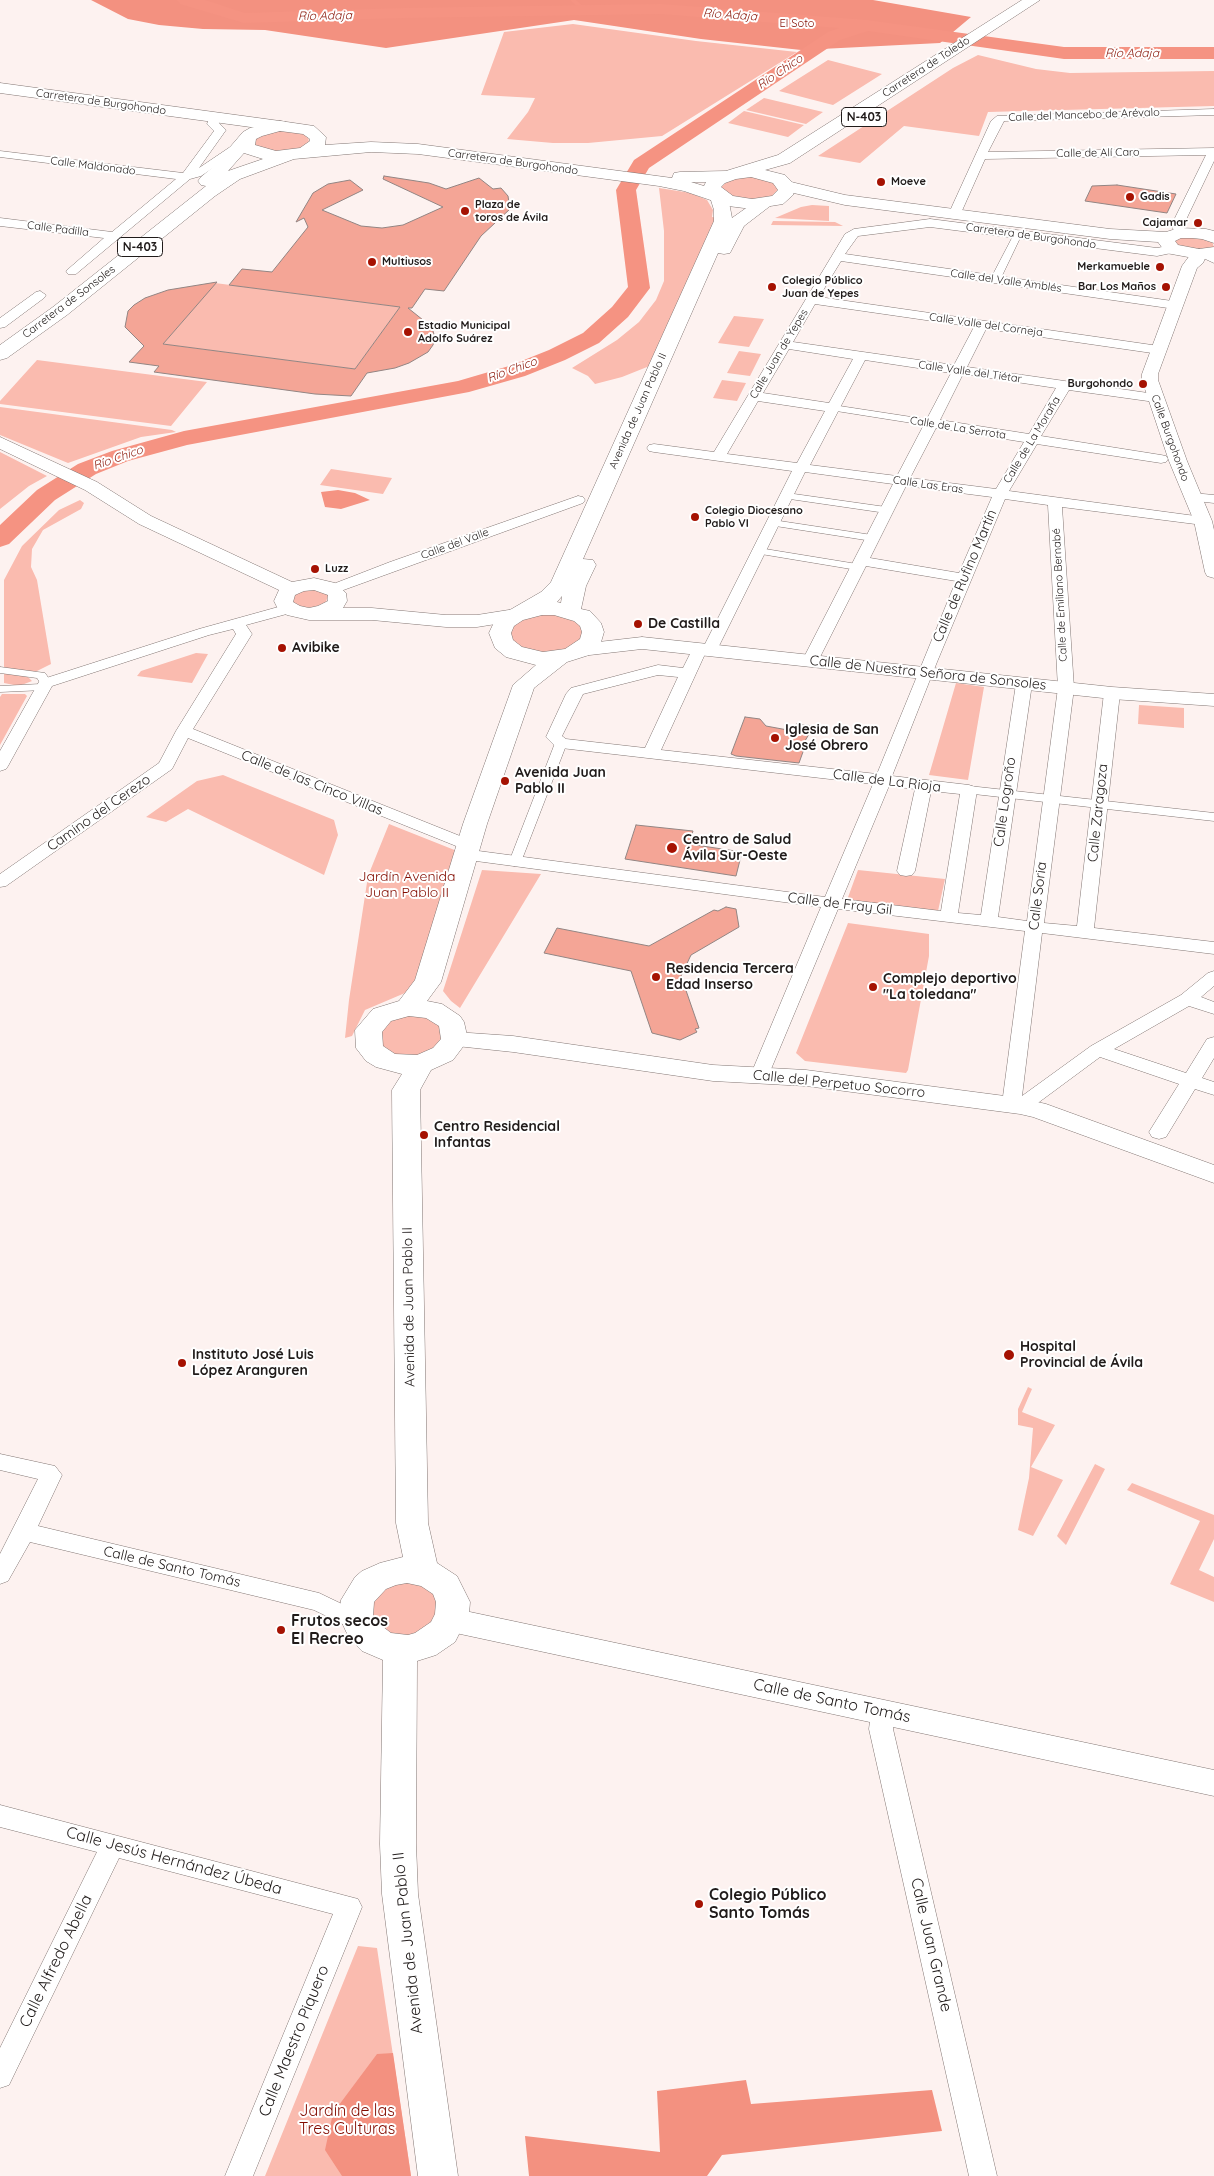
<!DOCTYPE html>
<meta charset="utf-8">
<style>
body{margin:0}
canvas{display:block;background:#fdf2f0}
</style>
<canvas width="1214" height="2176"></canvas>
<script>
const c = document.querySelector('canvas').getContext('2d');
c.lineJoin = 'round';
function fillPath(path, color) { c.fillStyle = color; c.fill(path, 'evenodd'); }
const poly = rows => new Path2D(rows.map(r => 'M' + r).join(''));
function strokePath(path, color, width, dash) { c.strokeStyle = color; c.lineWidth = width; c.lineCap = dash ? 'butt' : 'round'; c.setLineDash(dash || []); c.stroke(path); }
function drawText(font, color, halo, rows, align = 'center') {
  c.font = font + ' Quicksand,sans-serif'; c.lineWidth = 4; c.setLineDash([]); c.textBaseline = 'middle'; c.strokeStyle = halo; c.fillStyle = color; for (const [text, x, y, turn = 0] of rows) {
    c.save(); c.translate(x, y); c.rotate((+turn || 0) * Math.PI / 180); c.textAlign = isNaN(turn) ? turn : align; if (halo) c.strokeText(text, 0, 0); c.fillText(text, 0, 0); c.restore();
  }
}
fillPath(poly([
 [573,24,696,41,797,52,662,136,588,143,553,143,507,139,528,112,535,98,481,95,504,32],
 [978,55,1036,69,1070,73,1214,71,1214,106,988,112,979,136,904,126,860,163,818,156,953,68],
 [828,60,882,74,833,105,779,91],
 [764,98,823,112,806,124,746,110],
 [744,111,804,125,788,137,728,123],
 [276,130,299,131,308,136,309,143,300,149,279,152,256,146,254,143,257,136],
 [751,176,777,183,780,191,774,196,756,200,735,198,720,187,727,179],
 [659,188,691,193,707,200,713,210,712,217,718,218,652,365,622,377,595,384,588,376,572,368,617,340,639,322,656,300,664,281,664,231],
 [812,205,829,206,829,221,775,218,801,207],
 [773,221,835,222,843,226,771,225],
 [1186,236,1212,240,1214,248,1203,251,1175,245,1174,239],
 [215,283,400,307,355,369,163,344],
 [734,316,764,319,749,347,718,343],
 [739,351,761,354,750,376,727,373],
 [37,360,207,382,171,426,0,404,0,401],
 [722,380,746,383,737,401,713,398],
 [0,407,172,430,176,432,141,437,68,463,0,435],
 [0,452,47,476,29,486,0,509],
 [331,469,392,478,383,494,320,485],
 [80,500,84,503,81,509,43,530,32,549,31,567,37,580,51,664,27,676,32,681,19,686,4,683,4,580,22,546,59,510],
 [310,589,326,592,328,595,326,602,313,608,301,607,294,603,292,600,295,594],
 [535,613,571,616,584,627,582,641,566,651,541,653,519,647,513,641,509,635,515,621],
 [196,653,208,654,192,683,137,676,141,671],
 [956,683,984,687,968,780,929,775],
 [2,694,25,694,27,696,0,745,0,697],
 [1139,705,1184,708,1184,728,1138,724],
 [223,775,334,820,338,835,324,875,188,809,166,822,146,817,197,781],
 [389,824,457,851,412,990,365,1010,352,1036,345,1038,349,1000,368,876],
 [482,870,541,874,460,1008,451,1001,443,991],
 [858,870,945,879,938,911,847,900],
 [848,923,929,934,929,956,908,1070,906,1073,805,1061,796,1053],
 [420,1015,436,1022,441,1028,442,1035,440,1042,434,1048,416,1056,395,1055,380,1045,379,1031,383,1025,399,1016],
 [1028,1387,1032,1389,1022,1412,1055,1425,1031,1467,1063,1480,1033,1536,1018,1530,1029,1478,1033,1428,1018,1425,1018,1409],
 [1095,1464,1105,1469,1066,1545,1057,1536],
 [1132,1483,1214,1515,1214,1539,1199,1570,1214,1577,1214,1602,1170,1584,1200,1521,1127,1490],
 [408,1581,428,1587,440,1602,437,1621,408,1637,386,1633,373,1619,373,1601,387,1587],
 [358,1946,377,1948,411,2176,265,2176]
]), '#fabbaf');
fillPath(poly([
 [91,0,873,0,971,17,940,43,801,50,701,39,574,20,386,48,265,30,203,29,159,25,128,19],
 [393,2053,411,2176,342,2176,325,2150,333,2113,377,2054],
 [746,2080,751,2104,932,2090,942,2131,722,2155,707,2176,529,2176,525,2136,660,2152,657,2091]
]), '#f39180');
fillPath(poly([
 [338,490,355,493,370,500,341,509,325,507,321,492]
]), '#f59382');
strokePath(poly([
 [573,0,584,10]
]), '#f59382', 4);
fillPath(poly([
 [177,0,205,0,245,13,403,8,661,4,867,20,1064,47,1214,47,1214,59,1064,59,868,31,840,40,649,168,636,190,650,288,628,317,599,343,565,360,525,376,469,392,187,445,128,461,96,474,55,500,9,544,0,547,0,525,37,490,78,464,112,451,184,431,458,381,509,366,549,350,583,333,612,307,628,287,616,190,634,160,828,32,839,28,661,14,403,18,244,23,180,4,177,0]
]), '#f59382');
const building = poly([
 [384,176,429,183,446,189,479,178,493,189,501,188,508,196,510,209,481,236,444,291,425,289,412,308,408,308,428,324,433,331,435,338,433,345,428,352,409,363,395,368,367,373,351,396,315,394,154,372,159,366,129,362,144,346,125,327,128,311,134,305,145,298,168,290,217,282,163,344,355,369,400,307,229,285,242,269,272,272,308,227,304,218,296,222,313,193,328,184,350,180,363,190,322,210,361,226,382,228,403,225,443,207,383,179,384,176],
 [1117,185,1176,194,1167,213,1085,201,1092,186,1117,185],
 [745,717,760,719,766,726,793,731,796,724,814,726,800,749,804,749,799,763,736,756,731,754,745,717],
 [636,825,693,831,689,844,742,852,736,876,625,859,636,825],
 [726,907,736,909,739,927,691,955,681,976,699,1028,695,1029,697,1032,680,1040,652,1033,631,971,544,953,557,928,649,946,714,910,718,911,726,907]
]);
fillPath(building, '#f4a596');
strokePath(building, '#928583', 1);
const pedestrian = poly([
 [1018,231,1022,234,1000,280,998,282,992,282,990,280,1014,234,1018,231],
 [833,405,931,420,936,423,931,426,830,410,830,406,833,405],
 [787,493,886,507,891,510,886,513,783,498,783,494,787,493],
 [773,520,872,535,877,538,872,541,769,525,768,523,769,521,773,520],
 [759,548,857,564,862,567,857,570,755,553,754,551,755,549,759,548],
 [0,667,45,673,52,683,48,689,44,690,0,692,0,686,41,684,37,678,0,673,0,667],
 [561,739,567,743,521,862,515,866,511,865,509,862,555,743,561,739],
 [969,786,1214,813,1214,821,965,793,963,790,965,787,969,786]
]);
const minor = poly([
 [1214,109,1214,115,1004,121,988,152,1214,148,1214,161,1184,224,1185,233,1183,236,1175,236,1172,224,1206,155,985,159,961,213,955,217,949,213,991,121,997,116,1214,109],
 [214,115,218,116,219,123,226,130,199,168,239,141,247,141,249,143,247,145,201,176,190,179,76,274,68,274,66,271,104,238,0,226,0,218,112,232,176,179,0,157,0,151,183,173,214,131,207,124,210,116,214,115],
 [930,219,1157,248,1172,245,1178,249,1176,252,1157,256,930,227,858,236,845,254,1179,302,1181,305,1179,308,1175,309,841,261,819,297,1159,346,1166,350,1159,354,986,329,967,367,1155,394,1162,398,1155,402,1069,390,1041,436,1161,455,1166,456,1168,459,1166,462,1161,463,1037,444,1009,491,1203,517,1208,518,1210,521,1208,524,1203,525,1062,507,1074,688,1044,923,1077,926,1104,693,1106,690,1112,688,1118,690,1120,693,1094,928,1214,942,1214,954,1042,933,1022,1096,1091,1046,1181,995,1208,973,1214,971,1214,986,1201,997,1214,1002,1214,1014,1189,1006,1114,1049,1186,1073,1207,1039,1214,1037,1214,1058,1202,1078,1214,1082,1214,1095,1195,1089,1166,1137,1159,1139,1152,1137,1149,1132,1179,1084,1100,1057,1027,1111,1020,1112,1004,1108,1002,1104,1025,931,838,909,769,1074,767,1078,760,1080,753,1078,751,1074,821,907,461,859,459,855,461,851,466,850,188,738,172,769,6,886,0,887,0,874,159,763,176,731,236,634,233,629,209,635,52,686,8,766,6,769,0,771,0,751,40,680,199,629,289,604,294,606,297,609,294,612,246,625,252,634,193,729,475,842,477,846,471,850,825,897,873,784,561,748,555,746,546,737,566,694,571,688,658,665,683,668,694,646,704,646,792,471,654,452,649,451,647,448,649,445,654,444,714,452,845,234,854,229,930,219],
 [815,304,974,327,954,365,793,342,815,304],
 [789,349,853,359,829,403,763,393,789,349],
 [865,360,951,373,897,476,810,465,865,360],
 [963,374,1056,388,1029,434,940,420,963,374],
 [758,401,825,411,797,463,727,454,758,401],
 [936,428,1024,442,996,489,910,478,936,428],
 [805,472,893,484,802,661,805,664,810,666,815,664,818,661,866,566,956,581,877,774,661,750,705,654,714,653,717,650,805,472],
 [906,486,992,497,959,573,870,558,906,486],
 [1005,499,1048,505,1058,688,1027,921,998,917,1032,684,1030,681,1024,679,1018,681,1016,684,981,915,958,913,977,790,975,787,969,785,892,776,937,662,1005,499],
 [658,675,678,677,645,748,566,739,562,736,583,694,658,675],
 [889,786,915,789,897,871,900,875,906,876,912,875,915,871,931,791,960,794,941,911,842,899,889,786],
 [1205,250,1214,254,1214,263,1201,257,1199,254,1205,250],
 [40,291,46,295,44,298,5,327,0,328,0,318,36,292,40,291],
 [1192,493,1214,495,1214,503,1187,500,1185,497,1187,494,1192,493],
 [578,496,583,497,585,500,583,503,338,592,333,593,328,592,326,589,328,586,390,562,578,496],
 [0,1454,55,1466,62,1475,38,1526,319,1593,367,1616,370,1623,367,1630,359,1632,314,1610,30,1542,8,1581,0,1584,0,1554,38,1479,0,1470,0,1454],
 [883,1703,891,1706,895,1713,893,1729,997,2176,969,2176,869,1729,871,1713,875,1706,883,1703],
 [0,1805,358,1899,362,1907,253,2176,225,2176,333,1914,119,1858,9,2085,0,2088,0,2048,97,1852,0,1827,0,1805]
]);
const tertiary = poly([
 [1199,249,1205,251,1207,254,1203,263,1197,268,1158,374,1158,380,1187,461,1212,521,1214,530,1214,578,1207,576,1205,572,1194,521,1169,461,1142,380,1142,374,1182,266,1193,251,1199,249],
 [0,437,97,482,151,516,292,582,314,578,335,583,346,593,347,601,343,608,372,608,446,615,477,615,515,609,522,611,525,615,522,619,515,621,477,627,446,627,372,620,309,620,287,615,278,609,274,601,279,590,139,524,85,490,0,449,0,437],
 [314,590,328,595,328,601,318,606,309,608,300,606,293,602,295,595,304,591,314,590],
 [642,637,1112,687,1214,694,1214,706,1112,699,642,649,581,656,574,654,571,650,574,646,581,644,642,637],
 [455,1032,513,1036,713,1065,806,1070,1020,1098,1046,1104,1214,1165,1214,1183,1033,1117,1020,1114,806,1086,713,1081,513,1052,447,1045,443,1040,447,1035,455,1032],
 [451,1608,1214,1770,1214,1796,451,1632,441,1628,437,1620,441,1612,451,1608]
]);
const secondary = poly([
 [0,83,280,121,286,122,288,126,286,130,280,131,0,93,0,83],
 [787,181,845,195,1110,229,1166,232,1179,228,1206,229,1214,231,1214,243,1202,239,1192,238,1181,238,1175,241,1178,245,1199,249,1214,247,1214,257,1199,259,1166,253,1158,242,1110,239,845,205,781,190,778,186,781,182,787,181],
 [719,192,725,193,728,197,732,218,759,199,765,198,771,199,774,203,744,226,730,253,724,254,718,253,583,559,593,560,596,565,586,586,581,609,590,611,601,623,604,632,601,642,589,655,567,662,534,688,487,824,441,982,427,1001,442,1004,460,1016,464,1022,468,1040,453,1060,431,1070,420,1090,428,1523,437,1563,457,1576,470,1602,469,1614,455,1642,436,1655,417,1661,416,1844,418,1894,458,2176,418,2176,382,1894,380,1844,383,1660,362,1651,349,1638,339,1616,341,1600,355,1577,362,1571,380,1563,403,1557,396,1523,392,1090,402,1074,376,1067,366,1061,356,1048,355,1030,373,1009,399,1001,415,980,463,824,513,685,536,665,506,657,495,648,489,633,496,618,541,592,551,582,714,221,714,210,710,197,713,193,719,192],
 [562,596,561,603,557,602,562,596],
 [542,615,554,615,574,621,580,626,582,632,580,639,565,649,543,652,522,647,513,640,511,633,514,626,523,620,542,615],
 [409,1016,426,1018,439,1026,441,1039,433,1048,417,1055,395,1054,383,1046,382,1032,391,1021,409,1016],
 [407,1583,421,1586,433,1594,436,1602,435,1614,431,1622,415,1633,408,1635,391,1633,374,1620,373,1616,374,1602,386,1589,396,1585,407,1583]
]);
const trunk = poly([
 [1022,0,1040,0,790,163,765,170,785,175,796,186,793,195,783,204,752,209,728,206,684,191,659,186,418,154,371,152,294,159,240,179,215,196,67,315,7,358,0,360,0,345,53,307,206,186,201,185,198,181,201,177,213,167,243,132,250,128,280,121,314,126,326,137,325,145,371,142,418,144,672,178,674,173,680,172,726,171,778,155,1022,0],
 [280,131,303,134,310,139,310,141,300,148,276,151,255,145,256,139,262,136,280,131],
 [244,153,263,159,228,171,244,153],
 [751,177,773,183,778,190,772,196,752,199,733,196,721,187,725,183,736,179,751,177],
 [691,182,706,182,704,186,691,182]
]);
strokePath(pedestrian, '#837774', 1);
strokePath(minor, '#837774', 1);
strokePath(tertiary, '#837774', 1);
strokePath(secondary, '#837774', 1);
strokePath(trunk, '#837774', 1);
fillPath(pedestrian, '#fff');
fillPath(minor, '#fff');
fillPath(tertiary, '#fff');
fillPath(secondary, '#fff');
fillPath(trunk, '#fff');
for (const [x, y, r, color] of [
 [881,182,5,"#a51202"],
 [1130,197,5,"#a51202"],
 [465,211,5,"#a51202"],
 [1198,223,5,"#a51202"],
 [372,262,5,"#a51202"],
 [1160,267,5,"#a51202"],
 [772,287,5,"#a51202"],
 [1166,287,5,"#a51202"],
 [408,332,5,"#a51202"],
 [1143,384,5,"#a51202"],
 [695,517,5,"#a51202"],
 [315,569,5,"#a51202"],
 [638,624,5,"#a51202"],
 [282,648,5,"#a51202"],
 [775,738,5,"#a51202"],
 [505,781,5,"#a51202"],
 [672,848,6,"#a51202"],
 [656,977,5,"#a51202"],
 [873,987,5,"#a51202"],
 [424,1135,5,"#a51202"],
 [1009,1355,6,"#a51202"],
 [182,1363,5,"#a51202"],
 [281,1630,5,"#a51202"],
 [699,1904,5,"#a51202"]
]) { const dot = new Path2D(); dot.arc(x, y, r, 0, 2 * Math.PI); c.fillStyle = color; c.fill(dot); strokePath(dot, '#fff', 2); }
drawText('11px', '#830c01', '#fff', [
 ["El Soto",797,24]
]);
drawText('11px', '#201b1a', '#fff', [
 ["Carretera de Toledo",926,67,-33],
 ["Carretera de Burgohondo",101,102,8],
 ["Calle del Mancebo de Arévalo",1084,115,-2],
 ["Calle de Alí Caro",1098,153,-1],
 ["Carretera de Burgohondo",513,162,8],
 ["Calle Maldonado",93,166,7],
 ["Calle Padilla",58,229,7],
 ["Carretera de Burgohondo",1031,236,8],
 ["Calle del Valle Amblés",1006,281,8],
 ["Carretera de Sonsoles",69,302,-37],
 ["Calle Valle del Corneja",986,325,8],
 ["Calle Juan de Yepes",779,354,-59],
 ["Calle Valle del Tiétar",970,372,8],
 ["Avenida de Juan Pablo II",638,411,-66],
 ["Calle de La Serrota",958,428,9],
 ["Calle Burgohondo",1170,438,70],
 ["Calle de La Moraña",1032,440,-59],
 ["Calle Las Eras",928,485,8],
 ["Calle del Valle",455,544,-20],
 ["Calle de Emiliano Bernabé",1060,595,-93]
]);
drawText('bold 11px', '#201b1a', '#fff', [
 ["Moeve",891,182],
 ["Gadis",1140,197],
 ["Plaza de",475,205],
 ["toros de Ávila",475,218],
 ["Cajamar",1188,223,"right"],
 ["Multiusos",382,262],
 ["Merkamueble",1150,267,"right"],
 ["Colegio Público",782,281],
 ["Juan de Yepes",782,294],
 ["Bar Los Maños",1156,287,"right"],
 ["Estadio Municipal",418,326],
 ["Adolfo Suárez",418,339],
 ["Burgohondo",1133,384,"right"],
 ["Colegio Diocesano",705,511],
 ["Pablo VI",705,524],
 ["Luzz",325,569]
], 'left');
drawText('italic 12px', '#8a1709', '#fff', [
 ["Río Adaja",730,15,4],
 ["Río Adaja",325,16,-1],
 ["Río Adaja",1132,53],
 ["Río Chico",780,72,-34],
 ["Río Chico",512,370,-20],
 ["Río Chico",118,458,-19]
]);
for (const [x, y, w] of [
 [864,117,45],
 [140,247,45]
]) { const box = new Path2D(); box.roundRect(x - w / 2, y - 9.5, w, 19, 4); c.fillStyle = '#fff'; c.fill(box); strokePath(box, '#201b1a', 1); }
drawText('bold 12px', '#201b1a', null, [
 ["N-403",864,117],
 ["N-403",140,247]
]);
drawText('14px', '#201b1a', '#fff', [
 ["Calle de Rufino Martín",965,576,-67],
 ["Calle de Nuestra Señora de Sonsoles",928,673,6],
 ["Calle de La Rioja",887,781,7],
 ["Calle de las Cinco Villas",312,783,22],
 ["Calle Logroño",1005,802,-82],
 ["Camino del Cerezo",99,813,-35],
 ["Calle Zaragoza",1098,813,-84],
 ["Calle Soria",1038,896,-83],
 ["Calle de Fray Gil",840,904,7],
 ["Calle del Perpetuo Socorro",839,1084,6],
 ["Avenida de Juan Pablo II",409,1307,-91],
 ["Calle de Santo Tomás",172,1567,13]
]);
drawText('bold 14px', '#201b1a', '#fff', [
 ["De Castilla",648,624],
 ["Avibike",292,648],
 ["Iglesia de San",785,730],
 ["José Obrero",785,746],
 ["Avenida Juan",515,773],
 ["Pablo II",515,789],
 ["Centro de Salud",683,840],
 ["Ávila Sur-Oeste",683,856],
 ["Residencia Tercera",666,969],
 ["Edad Inserso",666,985],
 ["Complejo deportivo",883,979],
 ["\"La toledana\"",883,995],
 ["Centro Residencial",434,1127],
 ["Infantas",434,1143],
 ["Hospital",1020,1347],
 ["Provincial de Ávila",1020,1363],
 ["Instituto José Luis",192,1355],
 ["López Aranguren",192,1371]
], 'left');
drawText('14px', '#830c01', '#fff', [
 ["Jardín Avenida",407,877],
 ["Juan Pablo II",407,893]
]);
drawText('bold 16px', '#201b1a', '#fff', [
 ["Frutos secos",291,1621],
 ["El Recreo",291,1639],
 ["Colegio Público",709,1895],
 ["Santo Tomás",709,1913]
], 'left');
drawText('16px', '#201b1a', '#fff', [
 ["Calle de Santo Tomás",832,1701,12],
 ["Calle Jesús Hernández Úbeda",174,1861,15],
 ["Avenida de Juan Pablo II",408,1943,-96],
 ["Calle Juan Grande",931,1945,77],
 ["Calle Alfredo Abella",56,1961,-64],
 ["Calle Maestro Piquero",294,2041,-68]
]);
drawText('16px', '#830c01', '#fff', [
 ["Jardín de las",347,2111],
 ["Tres Culturas",347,2129]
]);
</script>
